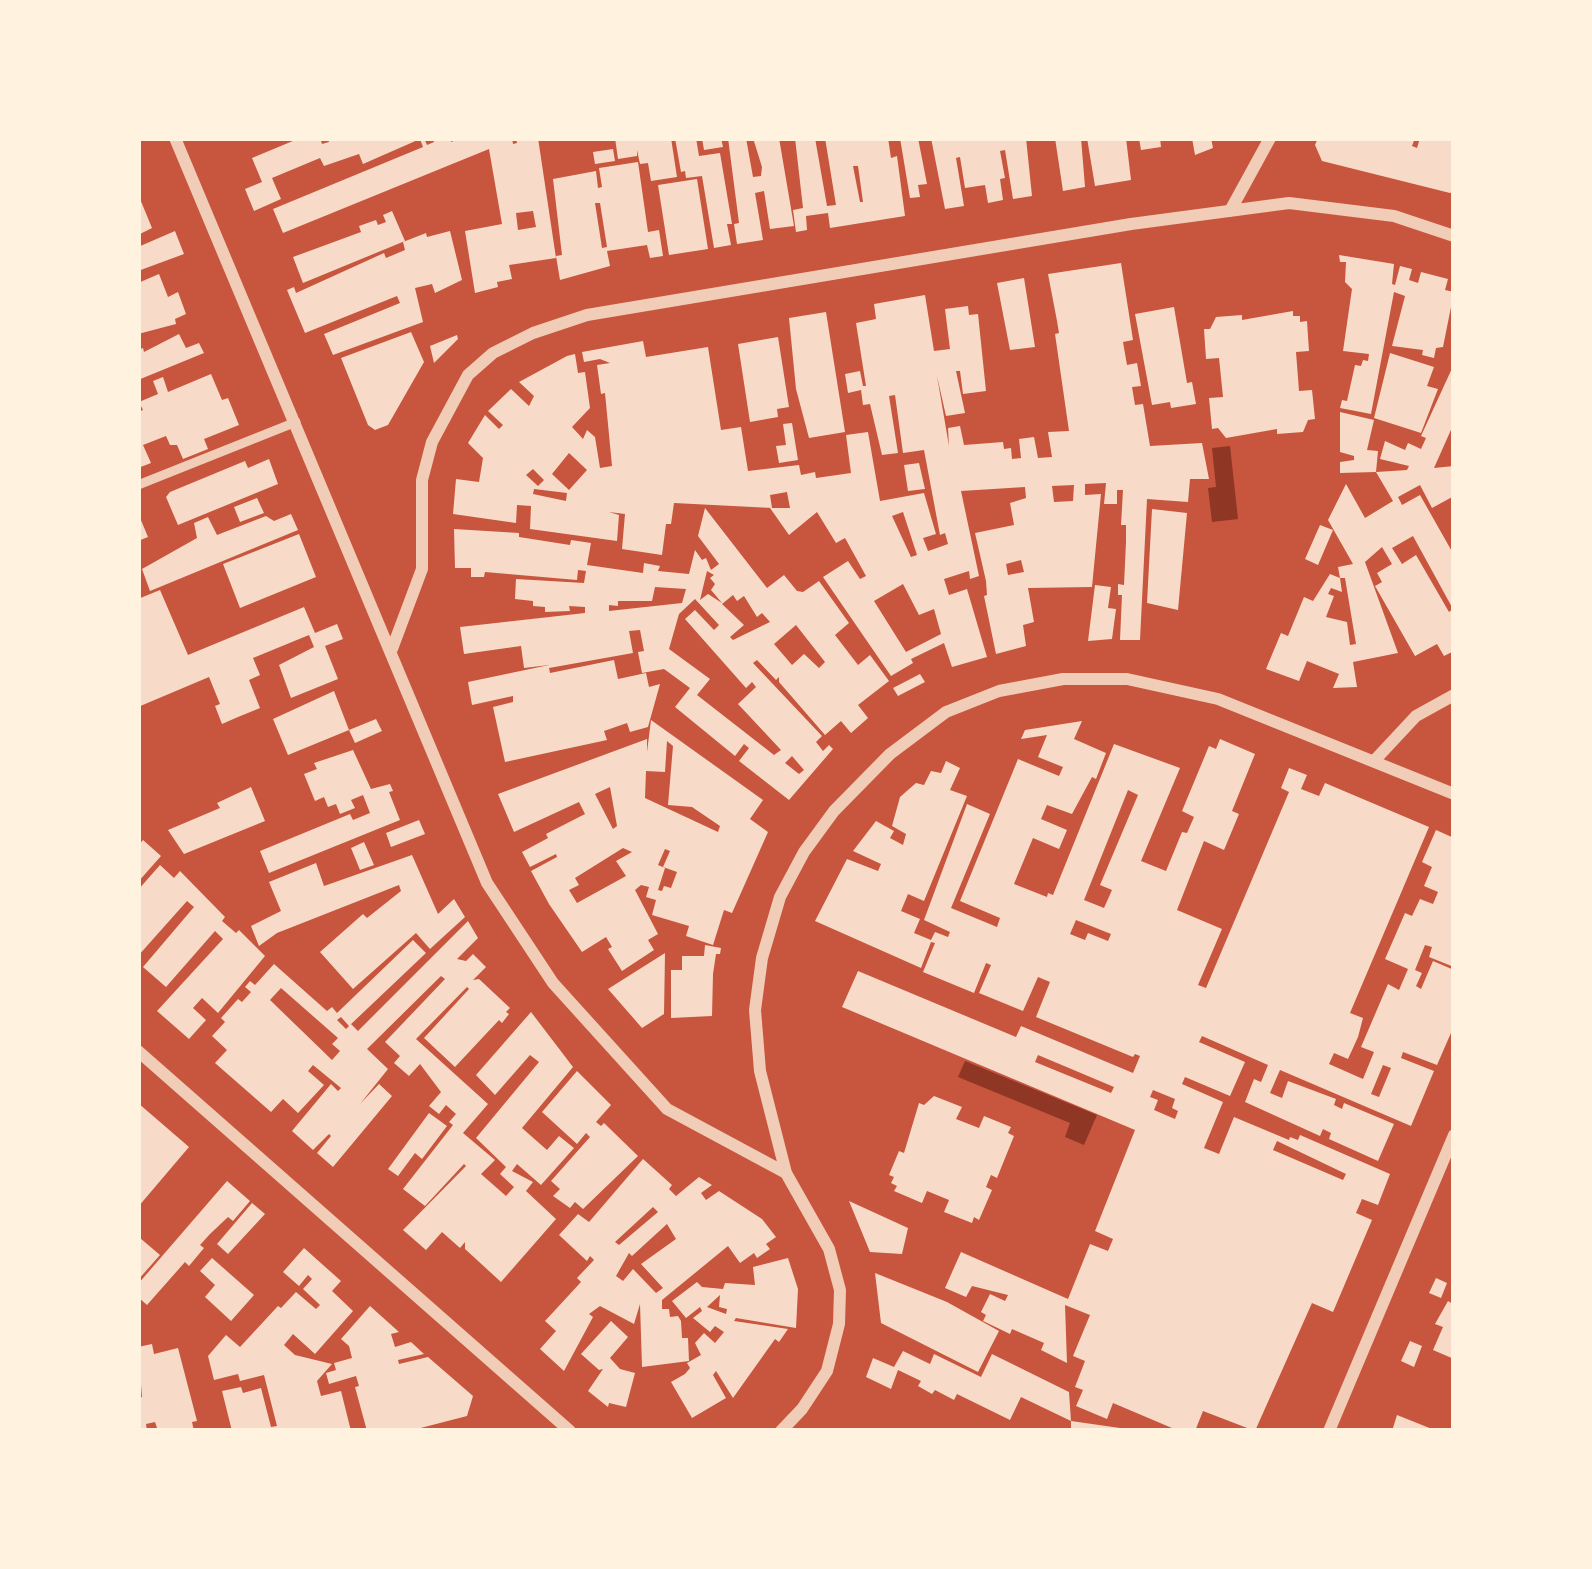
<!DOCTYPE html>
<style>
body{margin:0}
#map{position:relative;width:1592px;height:1569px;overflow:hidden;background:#c8553d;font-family:"Noto Serif",serif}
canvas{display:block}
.frame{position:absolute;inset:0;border:141px solid #fff3e0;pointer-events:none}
</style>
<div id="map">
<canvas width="1592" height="1569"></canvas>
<div class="frame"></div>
</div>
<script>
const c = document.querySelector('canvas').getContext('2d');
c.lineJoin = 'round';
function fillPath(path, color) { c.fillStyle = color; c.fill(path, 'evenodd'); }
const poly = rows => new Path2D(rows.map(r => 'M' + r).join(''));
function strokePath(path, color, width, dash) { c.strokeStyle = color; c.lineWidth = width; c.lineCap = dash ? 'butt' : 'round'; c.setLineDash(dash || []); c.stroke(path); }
fillPath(poly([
 [1230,446,1238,519,1212,522,1208,488,1216,487,1212,448],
 [965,1061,1097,1115,1084,1145,1065,1137,1070,1123,958,1077]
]), '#8f3625');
fillPath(poly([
 [300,138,320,138,322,144,329,142,328,138,424,138,427,145,434,142,433,138,451,138,451,142,461,138,512,138,513,144,517,143,516,138,538,138,556,258,509,265,512,279,497,282,498,287,475,293,465,231,502,224,489,149,283,233,273,209,423,147,420,139,363,164,359,154,324,166,320,158,272,178,281,199,254,211,245,189,262,182,252,158],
 [533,211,536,227,518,230,516,213],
 [615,138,671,138,677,177,651,181,648,163,640,164,637,150,637,156,618,159],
 [675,138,696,138,699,156,720,153,732,224,727,224,731,245,714,248,702,176,686,178,685,171,681,172],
 [702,138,721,138,723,147,704,150],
 [728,138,746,138,753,177,761,176,762,167,753,138,779,138,794,226,770,229,764,191,755,193,763,240,737,244,734,224,739,223],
 [795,138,815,138,827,206,836,205,825,138,888,138,891,158,897,156,905,216,830,228,828,213,806,216,807,230,796,232,793,210,803,208],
 [853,166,858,166,863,202,860,202],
 [900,138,918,138,927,184,918,185,920,197,910,198],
 [931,138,1026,138,1032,196,1013,199,1005,150,1000,151,1005,178,1000,179,1003,200,988,203,985,185,965,188,960,157,956,158,964,206,945,209],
 [1055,138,1081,138,1085,187,1063,191],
 [1087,138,1126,138,1131,180,1095,186],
 [1139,138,1160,138,1161,147,1141,150],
 [1192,138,1211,138,1213,148,1195,155],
 [1318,138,1415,138,1412,146,1417,148,1420,138,1454,138,1454,191,1450,193,1322,161,1315,145],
 [613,149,615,161,595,164,593,152],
 [638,162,648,232,659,230,663,256,650,258,647,245,607,251,610,266,560,280,556,256,562,255,553,179,596,171,598,188,602,187,599,168],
 [595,203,600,203,607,247,602,248],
 [697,179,708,249,669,255,658,185],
 [138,194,152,228,138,235],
 [392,211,405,241,303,283,293,257,361,232,359,226,376,220,378,225,386,222,383,215],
 [175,231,184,254,138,271,138,247],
 [450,231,462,280,435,293,432,284,415,288,423,322,333,355,324,334,400,303,397,296,305,333,287,290,294,287,296,293,384,253,386,258,405,250,403,242,426,233,427,237],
 [1339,255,1394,264,1392,284,1395,285,1400,266,1412,269,1409,280,1418,283,1421,272,1448,279,1445,290,1454,292,1443,347,1436,348,1434,358,1422,355,1423,350,1392,346,1405,296,1394,292,1371,414,1340,408,1342,400,1347,401,1355,365,1361,366,1363,360,1368,361,1369,354,1343,351,1352,289,1345,282,1346,262,1340,262],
 [1121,263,1133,340,1123,342,1127,365,1137,363,1141,386,1132,387,1135,405,1143,404,1150,446,1202,443,1209,479,1190,479,1188,502,1147,499,1140,640,1120,640,1122,595,1118,595,1118,584,1124,585,1126,542,1126,525,1121,525,1123,490,1117,490,1117,504,1104,504,1106,483,1085,484,1085,495,1101,494,1092,587,1028,588,1034,622,1023,625,1026,646,996,654,984,596,987,595,986,581,975,533,1014,525,1010,503,1026,498,1025,487,961,491,979,576,970,579,969,571,944,579,949,595,967,589,987,657,952,667,944,643,911,659,913,663,891,676,823,577,848,561,860,579,866,576,845,538,836,543,817,512,789,535,770,508,790,508,787,492,770,495,772,508,674,503,671,524,666,524,662,555,622,549,625,514,609,512,619,515,617,541,530,529,531,506,517,505,516,523,453,514,456,479,479,482,483,458,468,443,485,415,499,429,503,425,488,411,511,389,529,406,534,396,519,382,567,356,575,354,578,373,585,372,590,408,572,427,583,439,587,430,595,437,600,468,612,466,605,393,601,394,597,365,610,363,600,359,584,362,582,352,643,341,646,357,708,347,721,430,741,427,748,471,799,465,801,475,815,472,816,478,851,473,846,435,868,432,880,501,924,493,936,534,923,538,928,551,934,549,948,544,945,533,940,535,924,450,903,453,895,395,889,396,898,453,882,455,870,404,863,405,861,390,848,393,845,374,860,371,863,386,866,386,856,323,876,319,874,304,925,295,934,351,950,349,945,309,968,306,969,315,978,314,986,391,963,394,960,371,956,371,965,413,946,416,937,376,949,446,948,428,960,426,964,445,1003,442,1004,449,1011,448,1012,459,1021,458,1019,439,1034,437,1038,458,1052,457,1048,432,1069,431,1055,334,1059,333,1057,321,1048,274],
 [569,453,587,470,569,490,552,474],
 [533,469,544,480,538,486,526,475],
 [1074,485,1073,501,1054,502,1052,486],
 [534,489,567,493,566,501,533,494],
 [903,512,917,555,911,557,892,516],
 [1021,560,1024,572,1008,575,1006,564],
 [903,584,919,615,934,609,941,634,906,652,874,601],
 [159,274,168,297,178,292,186,314,175,319,176,324,138,334,138,283],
 [1024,278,1035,347,1010,350,997,283],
 [1174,307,1187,383,1192,382,1196,404,1171,408,1170,402,1152,405,1135,314],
 [1293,311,1293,316,1300,316,1300,322,1307,321,1309,351,1296,352,1299,391,1312,390,1315,419,1308,420,1303,432,1277,434,1277,429,1226,438,1218,428,1212,429,1209,398,1223,397,1219,358,1206,359,1204,329,1210,329,1216,317,1242,315,1242,320],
 [826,312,845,432,809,438,796,389,789,318],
 [411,332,424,362,388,425,375,430,368,425,341,358],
 [179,334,186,348,199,343,204,353,138,380,138,350,143,348,144,352],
 [457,335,458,339,434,363,430,346],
 [778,337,789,407,777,409,778,417,750,422,738,344],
 [1390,353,1434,367,1427,386,1438,389,1421,433,1374,418],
 [1454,364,1454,423,1434,468,1454,466,1454,496,1432,508,1420,485,1398,497,1402,505,1420,495,1454,555,1454,651,1444,656,1437,644,1415,656,1375,586,1382,582,1377,573,1392,564,1382,547,1365,562,1398,653,1353,662,1357,687,1333,688,1339,674,1307,661,1299,681,1266,669,1281,633,1288,636,1304,597,1313,601,1330,574,1340,578,1338,567,1353,564,1328,520,1346,484,1365,518,1393,501,1376,472,1340,473,1340,462,1354,460,1354,456,1340,452,1340,412,1374,420,1367,450,1378,451,1376,472,1407,470,1409,466,1380,459,1385,441,1405,450,1408,443,1421,449,1426,438,1421,436],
 [1413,536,1453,609,1449,612,1416,555,1402,564,1392,548],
 [1340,578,1345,578,1356,644,1350,645,1347,622,1326,617,1334,596,1328,594,1331,588,1342,592],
 [211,374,222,400,228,398,239,425,204,439,208,449,183,459,177,445,170,445,166,436,143,445,151,463,138,468,138,412,143,410,139,402,158,394,153,381,163,377,168,392],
 [792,423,798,460,779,463,776,446,786,445,783,424],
 [269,459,278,484,178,525,166,497,170,492,245,461,248,468],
 [919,463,925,489,908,491,904,465],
 [257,498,264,513,240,522,234,507],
 [705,508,767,588,784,575,797,591,803,592,819,581,849,623,835,635,858,665,870,655,889,681,858,705,868,718,851,733,841,721,825,735,779,682,779,677,776,680,757,660,753,663,822,736,816,742,823,751,829,745,833,749,789,800,739,761,749,748,744,744,735,756,675,707,690,688,664,669,642,673,638,652,644,651,640,630,629,631,633,653,549,668,550,673,614,660,618,679,646,673,649,687,660,684,648,727,630,732,627,723,604,731,607,740,505,762,493,707,513,702,513,696,472,705,468,682,549,665,524,668,521,646,464,654,460,627,585,613,585,607,569,606,570,611,545,612,545,607,533,606,533,601,515,599,516,579,584,583,586,571,578,570,577,580,485,572,484,577,471,577,471,568,455,568,454,529,519,533,519,537,570,545,571,540,591,543,587,565,643,573,644,563,660,566,658,571,689,574,695,550,702,560,706,558,711,570,719,564,698,536],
 [707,571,714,575,710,578,715,584,711,590,722,603,708,594,700,600],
 [655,587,686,589,682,603,609,611,609,605,618,606,618,601,652,601],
 [733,595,737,601,744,596,757,617,762,613,770,622,733,640,730,637,744,625,722,604],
 [695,599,719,625,714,630,695,610,685,619,746,688,752,682,756,687,738,704,781,750,774,755,697,695,710,679,669,649,679,614],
 [796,625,825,662,819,668,804,654,792,665,774,644],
 [792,756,804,770,799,774,785,763],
 [1152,509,1187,513,1178,610,1147,603],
 [138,513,148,537,138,541],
 [291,514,298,530,150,591,142,569,197,538,194,523,208,517,217,535,266,516,274,521],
 [1320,525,1333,530,1318,565,1305,559],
 [299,534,316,577,240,608,223,564],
 [1095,585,1111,587,1108,608,1116,609,1112,639,1088,641],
 [160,590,188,655,304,607,315,633,337,624,343,639,325,646,338,679,291,698,279,665,314,647,309,635,253,658,260,675,249,680,260,708,238,717,222,724,215,706,220,704,209,677,138,707,138,599],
 [920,674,925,682,898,696,893,688],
 [334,691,349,730,288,755,273,719],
 [376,719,382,731,355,743,349,730],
 [651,720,763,800,750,819,768,832,732,913,724,910,713,945,686,936,689,926,652,915,656,900,646,897,649,887,641,885,635,890,658,934,648,940,654,950,622,971,608,949,612,947,606,937,582,952,549,904,531,871,557,857,556,854,530,867,522,852,548,838,546,834,585,814,579,802,514,832,498,794,647,739,647,752],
 [667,741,673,746,668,805,692,807,720,826,718,832,645,798,646,771,665,772],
 [610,787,617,826,613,829,595,794],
 [623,848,632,852,616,861,626,876,577,903,569,890,579,885,575,878],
 [665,849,670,851,663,867,677,872,671,888,664,886,662,891,658,890,665,868,658,865],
 [1082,721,1074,739,1106,753,1096,779,1092,777,1072,814,1047,805,1041,819,1067,830,1059,849,1033,838,1014,884,1047,897,1048,893,1053,895,1114,744,1180,768,1141,861,1166,871,1182,832,1187,833,1194,817,1182,811,1209,746,1216,749,1220,739,1255,754,1232,811,1239,814,1224,850,1204,841,1177,910,1222,929,1198,985,1206,988,1289,792,1281,788,1289,768,1307,775,1301,789,1319,796,1325,783,1429,827,1350,1013,1363,1018,1358,1037,1348,1059,1334,1053,1329,1064,1363,1079,1374,1052,1361,1047,1388,984,1399,990,1408,969,1385,959,1405,913,1412,916,1420,899,1433,904,1438,892,1424,886,1432,867,1422,862,1436,830,1454,838,1454,967,1429,957,1432,947,1425,945,1415,970,1422,973,1416,986,1421,989,1433,961,1454,970,1454,1026,1437,1065,1403,1052,1401,1058,1434,1071,1411,1126,1280,1070,1270,1093,1282,1098,1288,1081,1336,1099,1334,1105,1342,1109,1344,1103,1394,1124,1378,1161,1329,1139,1331,1133,1323,1129,1320,1136,1245,1102,1254,1079,1261,1082,1268,1065,1202,1036,1199,1042,1245,1062,1230,1096,1185,1077,1182,1084,1223,1102,1204,1148,1219,1154,1234,1117,1289,1140,1290,1137,1298,1140,1300,1135,1390,1174,1378,1205,1362,1199,1356,1213,1372,1220,1333,1312,1312,1303,1255,1431,1203,1411,1195,1431,1179,1431,1113,1403,1107,1419,1076,1406,1083,1390,1075,1387,1085,1361,1073,1356,1090,1315,1065,1305,1067,1363,1041,1350,1044,1343,1012,1329,1010,1334,983,1321,986,1315,981,1312,990,1294,1005,1301,1008,1295,972,1286,966,1297,945,1288,961,1252,1068,1299,1090,1244,1108,1251,1113,1239,1095,1231,1135,1130,842,1007,858,971,1016,1037,1021,1026,1133,1073,1140,1056,1135,1054,1133,1057,1036,1017,1050,982,1038,977,1023,1011,979,993,991,965,986,963,974,993,923,972,935,943,931,942,921,968,815,921,847,859,878,871,881,864,853,851,876,821,894,831,890,838,903,845,906,834,892,826,900,797,916,783,924,785,931,771,941,773,946,761,960,768,950,790,967,796,924,901,908,894,901,911,920,919,914,933,931,940,935,932,948,937,950,932,924,920,967,804,990,814,951,908,997,927,1000,918,960,901,1018,759,1059,776,1063,767,1038,757,1047,735,1021,739,1025,730],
 [1128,790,1138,795,1100,885,1112,890,1104,908,1084,900],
 [1076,920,1111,934,1108,941,1088,933,1085,940,1070,934],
 [1038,1055,1114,1087,1111,1093,1035,1062],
 [1383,1065,1391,1068,1379,1097,1371,1094],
 [1153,1090,1175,1099,1172,1108,1178,1111,1175,1119,1154,1110,1158,1100,1150,1097],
 [1277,1141,1346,1174,1343,1180,1273,1150],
 [353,750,371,789,390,784,393,791,389,792,400,820,269,873,260,851,350,814,353,820,370,813,363,795,351,800,355,808,340,814,336,804,328,807,324,797,315,801,304,774,317,769,314,763],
 [251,787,265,821,184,854,168,830,220,808,217,803],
 [419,820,425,834,391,847,386,833],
 [143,840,161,856,138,882,138,846],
 [364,842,374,865,360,870,351,848],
 [412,855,438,914,454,899,465,917,430,949,416,933,353,989,320,952,363,914,367,918,401,891,399,885,277,933,259,946,251,926,281,911,269,882,316,863,324,886],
 [160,865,174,878,180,871,225,917,222,921,236,933,239,930,265,956,218,1013,202,998,193,1008,206,1020,189,1039,157,1011,223,939,215,931,166,987,143,967,194,907,187,901,138,956,138,890],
 [468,921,478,938,457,959,466,961,473,954,486,967,473,980,479,979,510,1008,506,1012,509,1014,502,1023,499,1020,455,1067,424,1038,469,989,467,987,416,1039,488,1104,463,1133,495,1160,481,1174,506,1196,514,1187,500,1174,506,1167,476,1138,539,1062,530,1055,495,1095,476,1075,531,1012,573,1067,522,1128,547,1150,559,1136,574,1148,541,1185,517,1164,512,1171,533,1182,526,1191,556,1219,501,1282,465,1249,465,1242,460,1248,442,1232,426,1250,403,1230,466,1166,464,1164,425,1206,403,1189,453,1125,449,1122,456,1114,446,1105,439,1114,429,1106,441,1092,420,1064,409,1076,394,1063,400,1056,385,1042,445,979,441,976,367,1049,388,1069,360,1104,379,1084,392,1096,333,1167,317,1153,331,1136,329,1134,313,1150,292,1131,331,1084,338,1091,341,1088,313,1065,308,1071,324,1085,298,1113,283,1099,271,1112,215,1063,227,1050,212,1036,225,1022,221,1018,238,999,242,1002,251,992,245,987,250,981,255,985,274,964,327,1011,332,1007,337,1013,413,940,426,953,349,1026,341,1017,337,1020,346,1029,351,1024,358,1031],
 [281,988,338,1038,332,1044,340,1051,332,1060,270,1000],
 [705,945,721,948,720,954,716,954,713,974,712,1016,671,1018,671,970,682,970,682,956,704,956],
 [665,953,664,1014,642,1028,608,989],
 [577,1071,611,1105,596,1122,601,1126,604,1123,638,1156,583,1209,575,1202,570,1208,553,1196,560,1189,551,1181,590,1137,586,1133,577,1144,542,1112],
 [934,1096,962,1107,956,1119,979,1128,984,1116,1011,1127,1008,1133,1014,1136,997,1178,991,1175,986,1187,992,1190,979,1220,974,1217,972,1223,944,1212,949,1200,927,1191,922,1203,894,1191,897,1186,891,1183,894,1177,889,1175,899,1151,904,1153,919,1103,924,1105],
 [138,1103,189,1147,138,1207],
 [429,1113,447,1126,422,1159,415,1153,398,1176,388,1169],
 [643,1159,672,1185,669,1189,676,1196,699,1177,712,1185,701,1193,706,1200,719,1191,762,1219,776,1237,766,1244,770,1249,757,1258,754,1253,740,1263,728,1246,662,1300,662,1309,669,1309,670,1317,678,1316,681,1321,682,1338,688,1338,689,1361,642,1367,640,1304,634,1324,600,1306,589,1314,593,1317,564,1371,540,1349,556,1331,545,1321,581,1282,577,1278,594,1260,590,1256,587,1261,559,1235,578,1214,589,1222],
 [653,1207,658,1212,619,1245,615,1242],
 [667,1224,676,1239,641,1264,663,1288,656,1293,633,1269,623,1281,616,1276,629,1253,632,1256],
 [227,1181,250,1201,233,1221,228,1217,210,1234,200,1245,204,1248,189,1266,185,1262,147,1305,138,1297,138,1284],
 [849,1201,908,1228,902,1254,870,1252],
 [252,1203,265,1214,228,1254,217,1244],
 [140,1238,160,1255,138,1280,138,1241],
 [304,1248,341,1281,332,1291,353,1311,315,1354,293,1334,284,1345,295,1355,332,1364,317,1381,321,1396,341,1391,351,1431,232,1431,222,1391,241,1387,243,1393,261,1388,271,1427,277,1426,264,1375,240,1381,238,1374,214,1380,208,1356,226,1335,240,1347,278,1306,281,1308,296,1292,316,1309,320,1305,303,1289,312,1279,308,1275,299,1286,283,1272],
 [212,1258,254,1295,231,1321,205,1297,215,1285,200,1271],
 [788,1258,798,1289,796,1328,736,1318,734,1321,788,1329,779,1342,775,1339,733,1398,716,1371,713,1375,726,1398,692,1418,671,1382,685,1374,690,1368,687,1363,701,1355,695,1343,704,1333,715,1343,724,1332,715,1326,710,1332,693,1318,702,1311,700,1307,686,1318,672,1301,697,1282,702,1287,723,1289,725,1283,755,1285,753,1267],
 [720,1295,719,1307,727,1309,726,1314,707,1307],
 [875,1273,947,1302,999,1331,978,1372,881,1323],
 [1436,1278,1447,1283,1441,1298,1429,1293],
 [1448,1301,1453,1304,1454,1359,1433,1350,1443,1327,1435,1324],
 [370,1306,399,1332,391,1334,395,1347,411,1342,424,1354,398,1360,399,1364,428,1357,473,1396,467,1416,409,1431,367,1431,355,1387,359,1386,356,1376,329,1384,326,1373,336,1370,334,1363,352,1358,349,1346,341,1339],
 [611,1321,628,1337,610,1358,620,1369,635,1373,626,1407,609,1403,608,1407,588,1391,603,1369,599,1370,581,1354],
 [1410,1341,1422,1346,1414,1367,1401,1361],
 [152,1344,154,1354,178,1348,197,1421,192,1422,194,1431,158,1431,155,1422,146,1424,147,1431,138,1431,138,1398,142,1397,138,1347],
 [903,1351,930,1364,934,1354,981,1377,992,1354,1069,1392,1071,1421,1021,1397,1010,1420,957,1394,954,1400,935,1390,932,1394,918,1386,921,1381,898,1370,891,1389,866,1377,873,1358,894,1367],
 [1397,1415,1437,1431,1392,1431],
 [1071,1421,1120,1428,1120,1431,1071,1431]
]), '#f7dbc8');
strokePath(poly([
 [138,485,296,422]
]), '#f1ccb7', 9);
strokePath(poly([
 [175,138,487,883,553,983,667,1109,786,1173,829,1249,840,1290,839,1324,827,1371,802,1409,781,1431],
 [1230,211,1270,138],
 [392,649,422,569,422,480,432,442,468,375,493,353,533,333,587,315,1131,224,1289,203,1394,216,1454,236],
 [1374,761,1416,716,1454,695],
 [138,1051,570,1431],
 [786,1173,760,1071,755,1010,762,958,780,897,804,852,834,811,890,754,946,712,999,691,1063,679,1127,679,1218,699,1454,794],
 [1329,1431,1454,1135]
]), '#f1ccb7', 12);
</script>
